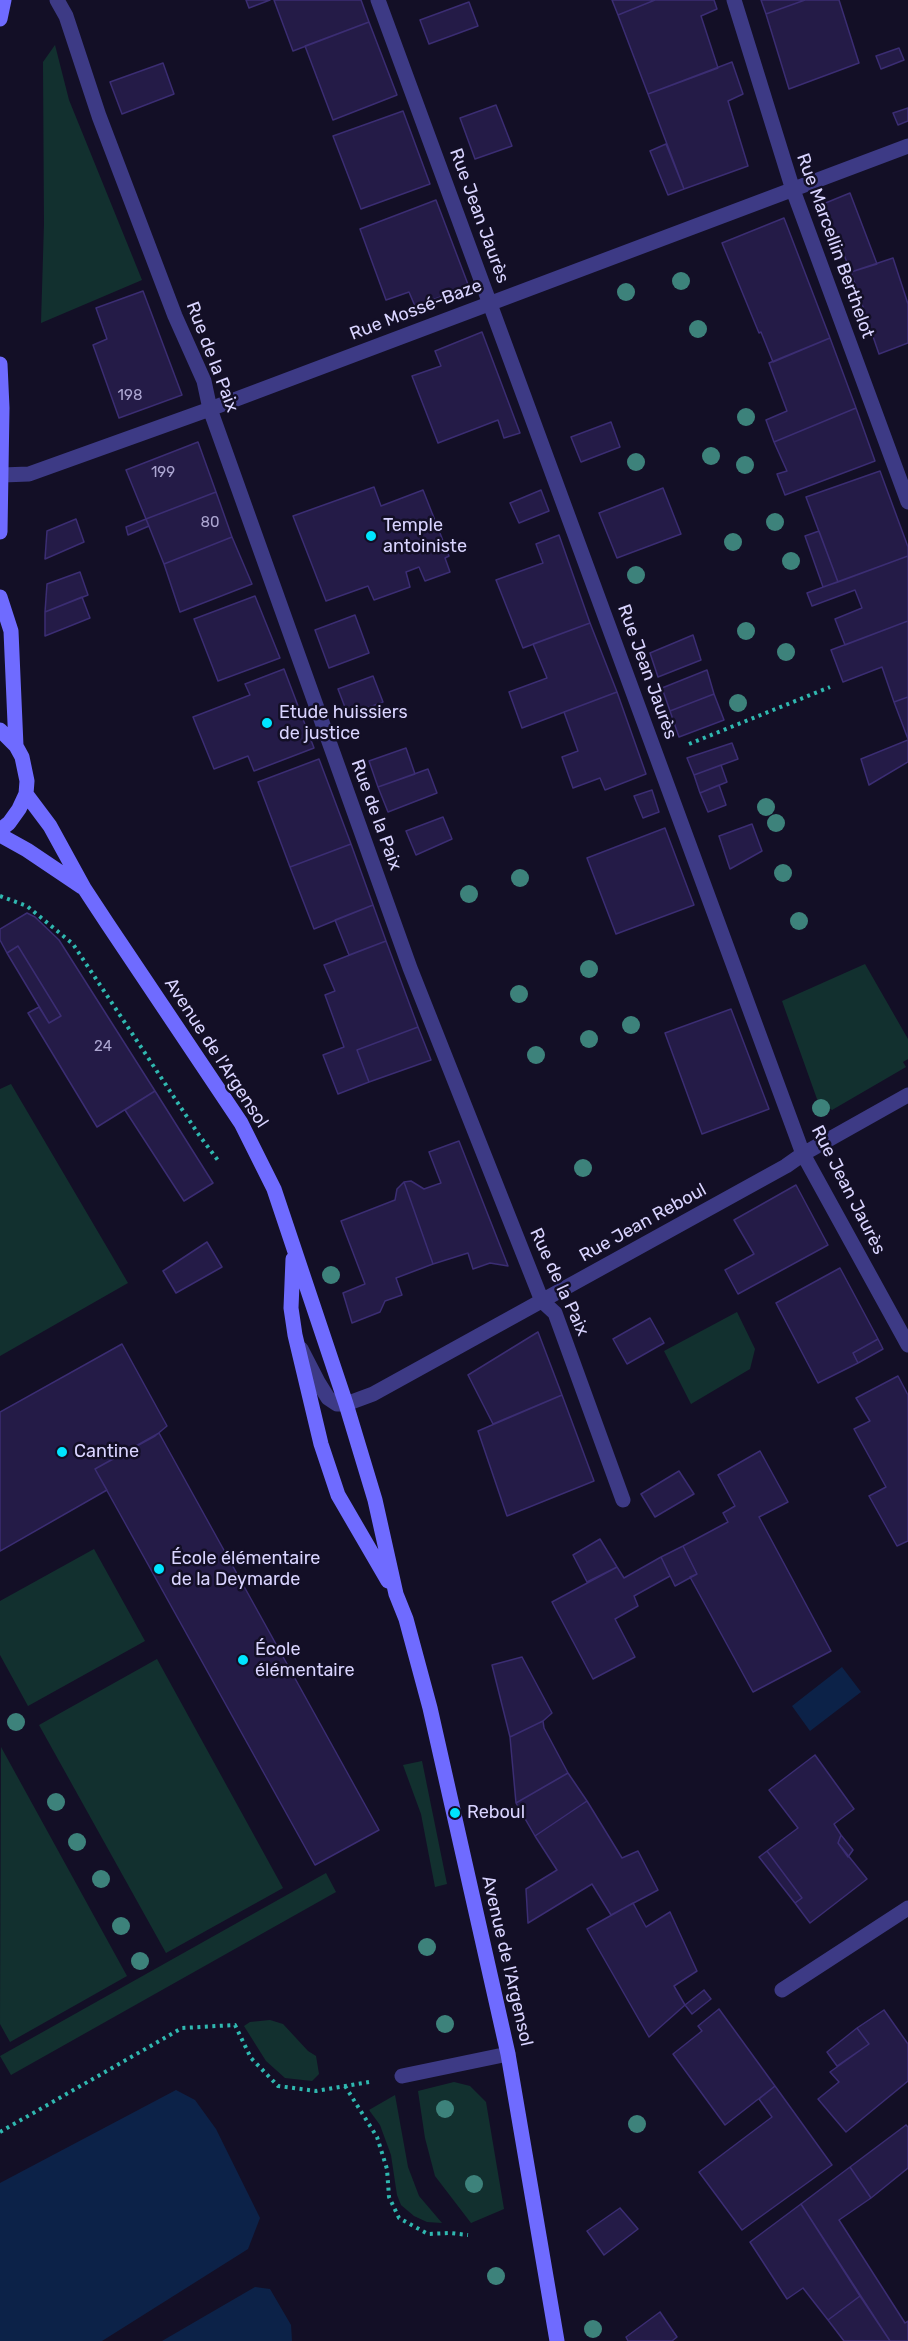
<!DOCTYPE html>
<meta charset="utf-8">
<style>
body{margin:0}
canvas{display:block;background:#130f26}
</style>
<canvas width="908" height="2341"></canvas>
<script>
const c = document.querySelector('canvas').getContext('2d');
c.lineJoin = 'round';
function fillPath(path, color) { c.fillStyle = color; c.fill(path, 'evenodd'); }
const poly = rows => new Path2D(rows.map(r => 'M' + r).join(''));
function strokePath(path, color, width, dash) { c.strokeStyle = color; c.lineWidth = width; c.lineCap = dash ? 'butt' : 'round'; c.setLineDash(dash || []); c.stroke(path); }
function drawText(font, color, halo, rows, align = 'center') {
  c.font = font + ' Rubik,sans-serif'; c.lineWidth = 5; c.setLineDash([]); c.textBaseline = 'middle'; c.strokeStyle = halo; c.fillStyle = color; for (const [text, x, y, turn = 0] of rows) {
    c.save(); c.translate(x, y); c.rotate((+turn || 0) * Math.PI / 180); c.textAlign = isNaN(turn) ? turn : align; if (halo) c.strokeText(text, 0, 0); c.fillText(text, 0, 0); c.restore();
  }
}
fillPath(poly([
 [55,45,69,100,142,280,41,323,44,224,43,62],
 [865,964,908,1039,908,1059,903,1062,906,1067,832,1110,817,1099,782,1001],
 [11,1084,128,1283,0,1356,0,1089],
 [737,1312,755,1349,750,1369,691,1404,664,1351],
 [94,1549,145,1641,28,1706,0,1655,0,1601],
 [157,1659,283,1888,166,1953,39,1725],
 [1,1747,127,1976,10,2042,0,2024],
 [422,1761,447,1884,435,1887,421,1814,403,1765],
 [326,1873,336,1892,11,2075,0,2056],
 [270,2020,283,2024,308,2051,316,2056,319,2074,312,2081,285,2078,266,2061,244,2026,250,2022],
 [454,2082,470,2086,486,2102,504,2209,471,2223,435,2176,425,2138,418,2091],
 [395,2095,408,2167,419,2196,442,2223,427,2222,414,2216,401,2205,397,2195,391,2155,380,2125,369,2110]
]), '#12302f');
fillPath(poly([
 [842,1667,861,1692,810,1731,792,1706],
 [176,2090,195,2100,216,2129,260,2218,248,2249,102,2341,0,2341,0,2183],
 [255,2287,270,2289,291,2325,292,2341,162,2341]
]), '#0c2248');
const building = poly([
 [246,0,270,0,249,8,246,0],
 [274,0,361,0,369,22,293,51,274,0],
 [612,0,655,0,618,15,612,0],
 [655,0,714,0,717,9,701,16,718,68,648,94,618,15,655,0],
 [761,0,805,0,766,14,761,0],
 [805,0,839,0,859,63,789,89,766,14,805,0],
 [469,2,478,26,429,44,420,20,469,2],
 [369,22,397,95,333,120,305,46,369,22],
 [899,48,904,60,881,69,876,56,899,48],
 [732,62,743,94,728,101,748,166,684,189,648,94,732,62],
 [163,63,174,94,122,114,110,82,163,63],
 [496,105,512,146,475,159,460,118,496,105],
 [908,108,908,121,898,125,893,113,908,108],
 [403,111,430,184,361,209,333,136,403,111],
 [666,144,684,189,668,195,650,151,666,144],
 [850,193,877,264,851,272,823,204,850,193],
 [436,200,469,287,415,306,409,292,386,300,360,229,436,200],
 [784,218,830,338,773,362,761,332,759,333,722,243,784,218],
 [893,258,908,304,908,343,879,354,851,272,893,258],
 [143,291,182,395,119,418,93,345,107,339,96,308,143,291],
 [482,332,520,433,504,438,498,420,438,443,412,376,441,366,435,351,482,332],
 [830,338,856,408,774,442,766,420,787,411,769,363,830,338],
 [856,408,875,461,785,495,777,474,787,471,774,442,856,408],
 [611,422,620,447,581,462,571,437,611,422],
 [198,442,216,492,146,519,126,470,198,442],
 [880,471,908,547,908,556,838,582,806,497,880,471],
 [374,487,381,506,423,490,449,556,445,558,450,572,425,581,419,567,406,572,410,587,374,600,368,586,326,601,293,516,374,487],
 [663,488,681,534,617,558,599,513,663,488],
 [541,490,549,511,519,523,510,503,541,490],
 [216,492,232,537,164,564,146,519,216,492],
 [76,519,84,542,45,559,47,531,76,519],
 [146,519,149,526,128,535,126,527,146,519],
 [819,531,838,582,823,587,805,536,819,531],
 [559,535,590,623,523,648,496,580,543,563,536,544,559,535],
 [232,537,252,584,180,612,164,564,232,537],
 [908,556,908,621,845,645,835,619,862,608,855,590,812,606,807,593,908,556],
 [80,572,88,595,45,612,47,584,80,572],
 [255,596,280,658,218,681,194,619,255,596],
 [82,597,90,618,45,636,45,612,82,597],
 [355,615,369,653,329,668,315,630,355,615],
 [908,621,908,697,894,702,882,667,843,682,831,650,908,621],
 [590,623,617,692,522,728,509,692,547,678,533,644,590,623],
 [693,635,701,660,658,677,650,653,693,635],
 [284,669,314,748,254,771,248,756,214,769,193,717,250,695,245,684,284,669],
 [707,670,714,694,670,711,662,688,707,670],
 [373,676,383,702,348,715,338,689,373,676],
 [617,692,646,774,605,790,600,778,573,788,562,757,578,751,564,712,617,692],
 [714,694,724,720,679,737,670,711,714,694],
 [908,697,908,739,894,702,908,697],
 [908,740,908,762,869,785,861,759,908,740],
 [732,743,738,759,694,775,687,758,732,743],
 [406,748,415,774,378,787,369,761,406,748],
 [319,759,351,844,290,867,258,782,319,759],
 [721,765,727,782,700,793,694,775,721,765],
 [428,769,437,793,388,812,378,787,428,769],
 [719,785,726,805,708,812,700,793,719,785],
 [652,790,659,812,643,818,634,796,652,790],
 [443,817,452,839,416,855,406,831,443,817],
 [752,824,762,851,730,869,719,836,752,824],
 [665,828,694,905,616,934,587,858,665,828],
 [351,844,373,905,314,929,290,867,351,844],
 [373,905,386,941,349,955,335,920,373,905],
 [27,913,35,917,59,940,155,1091,97,1127,28,1013,39,1007,49,1023,61,1016,18,946,7,953,0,940,0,929,27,913],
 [386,941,418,1027,357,1050,369,1082,338,1094,323,1055,344,1047,325,995,335,991,324,965,386,941],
 [18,946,61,1016,49,1023,7,953,18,946],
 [731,1009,769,1109,702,1134,665,1033,731,1009],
 [418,1027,431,1060,369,1082,357,1050,418,1027],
 [155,1091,213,1183,184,1201,125,1110,155,1091],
 [459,1141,508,1266,490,1263,473,1269,468,1253,433,1264,404,1182,411,1181,424,1189,441,1183,429,1152,459,1141],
 [404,1182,433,1264,396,1278,402,1295,385,1301,380,1312,352,1323,343,1293,365,1284,341,1221,395,1200,397,1189,404,1182],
 [796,1185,828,1245,738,1294,725,1270,754,1254,734,1220,796,1185],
 [207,1242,222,1267,176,1293,163,1271,207,1242],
 [840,1268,878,1339,853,1353,858,1363,818,1383,776,1303,840,1268],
 [650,1318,664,1343,627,1364,613,1339,650,1318],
 [538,1332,562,1395,493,1424,468,1375,538,1332],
 [878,1339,883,1349,858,1363,853,1353,878,1339],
 [122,1344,167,1426,155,1436,95,1469,107,1490,0,1551,0,1412,122,1344],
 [898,1376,908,1395,908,1541,897,1546,869,1496,886,1487,854,1429,870,1421,856,1398,898,1376],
 [562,1395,594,1481,507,1516,478,1431,562,1395],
 [159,1433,379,1830,315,1865,95,1469,159,1433],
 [760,1451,788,1502,759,1517,831,1651,753,1692,690,1577,697,1574,683,1546,728,1522,723,1513,735,1506,718,1475,760,1451],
 [679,1471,694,1494,655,1517,641,1494,679,1471],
 [600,1539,617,1567,587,1582,573,1555,600,1539],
 [683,1546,697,1574,675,1586,661,1557,683,1546],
 [661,1557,670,1576,634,1596,638,1606,615,1619,635,1657,593,1679,552,1602,617,1567,624,1578,661,1557],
 [522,1657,552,1713,543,1721,510,1737,492,1665,522,1657],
 [543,1721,544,1728,568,1773,516,1803,510,1737,543,1721],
 [815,1755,854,1809,834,1824,841,1835,838,1843,867,1879,810,1923,795,1903,802,1898,767,1851,798,1828,769,1790,815,1755],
 [568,1773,587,1801,535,1836,516,1803,568,1773],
 [587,1801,622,1858,638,1851,658,1890,611,1915,592,1884,528,1923,526,1889,557,1870,535,1836,587,1801],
 [841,1835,853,1850,848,1857,838,1843,841,1835],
 [767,1851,802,1898,795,1903,759,1857,767,1851],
 [633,1903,646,1927,670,1912,697,1971,674,1986,685,2005,649,2037,587,1929,633,1903],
 [704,1990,711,1999,692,2014,685,2005,704,1990],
 [719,2009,775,2086,725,2125,673,2054,702,2031,698,2026,719,2009],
 [884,2010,908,2044,908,2081,846,2132,818,2099,839,2082,830,2072,869,2044,857,2028,884,2010],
 [857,2028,869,2044,837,2066,827,2052,857,2028],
 [775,2086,832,2165,742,2230,699,2172,772,2117,759,2099,775,2086],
 [906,2125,908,2127,908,2168,871,2198,850,2167,906,2125],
 [850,2167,871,2198,839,2220,905,2323,908,2321,908,2341,890,2341,801,2204,850,2167],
 [801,2204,860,2296,828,2320,803,2288,787,2299,750,2242,801,2204],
 [620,2208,638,2229,604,2255,587,2231,620,2208],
 [860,2296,890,2341,844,2341,828,2320,860,2296],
 [660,2312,677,2337,672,2341,628,2341,626,2337,660,2312]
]);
fillPath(building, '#241b47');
strokePath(building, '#3b2d73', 1.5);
strokePath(poly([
 [689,744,830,687],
 [0,896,27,906,73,944,199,1135,220,1163],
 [345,2086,377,2137,387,2169,389,2197,399,2218,428,2234,450,2233,468,2235],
 [0,2132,182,2028,235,2025,251,2058,278,2086,316,2091,369,2082]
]), '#2fb8b0', 4, [3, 4.5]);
strokePath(poly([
 [402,2076,508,2054]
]), '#3d3a85', 15);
strokePath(poly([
 [57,0,66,16,99,116,175,316,204,381,210,409,410,968,542,1301,555,1313,623,1500],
 [378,0,803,1154,908,1345],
 [734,0,793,190,908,502],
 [2,475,29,474,210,409,908,146],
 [301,1349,318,1382,328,1398,337,1404,346,1404,373,1394,786,1166,803,1154,908,1095],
 [782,1990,908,1908]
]), '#3d3a85', 15);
strokePath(poly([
 [0,19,4,0],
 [0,364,2,408,0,532],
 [0,597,11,631,16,746],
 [0,730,16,746,22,757,27,781,26,794,19,809,9,823,0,830],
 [26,794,50,826,84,888,107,923,241,1123,274,1189,346,1404,375,1500,396,1594,406,1619,430,1708,508,2054,557,2341],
 [0,835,27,850,82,887],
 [293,1259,291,1308,295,1335,321,1444,338,1495,388,1581]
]), '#6f6bff', 15);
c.fillStyle = '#3d827b';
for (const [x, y] of [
 [681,281],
 [626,292],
 [698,329],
 [746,417],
 [711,456],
 [636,462],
 [745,465],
 [775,522],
 [733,542],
 [791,561],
 [636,575],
 [746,631],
 [786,652],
 [738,703],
 [766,807],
 [776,823],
 [783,873],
 [520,878],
 [469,894],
 [799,921],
 [589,969],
 [519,994],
 [631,1025],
 [589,1039],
 [536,1055],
 [821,1108],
 [583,1168],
 [331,1275],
 [16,1722],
 [56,1802],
 [77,1842],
 [101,1879],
 [121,1926],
 [427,1947],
 [140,1961],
 [445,2024],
 [445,2109],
 [637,2124],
 [474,2184],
 [496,2276],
 [593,2329]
]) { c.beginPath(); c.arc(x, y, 9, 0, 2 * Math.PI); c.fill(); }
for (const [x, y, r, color] of [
 [371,536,6,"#00e5ff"],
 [267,723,6,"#00e5ff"],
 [62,1452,6,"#00e5ff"],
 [159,1569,6,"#00e5ff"],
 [243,1660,6,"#00e5ff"],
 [455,1813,6,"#00e5ff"]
]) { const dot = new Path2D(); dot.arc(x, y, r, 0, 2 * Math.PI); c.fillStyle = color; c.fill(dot); strokePath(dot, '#130f26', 2); }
drawText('15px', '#aca6d1', null, [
 ["198",130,396],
 ["199",163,473],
 ["80",210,523],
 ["24",103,1047]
]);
drawText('18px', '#d9d4ff', '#130f26', [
 ["Rue Jean Jaurès",479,216,70],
 ["Rue Marcellin Berthelot",835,246,70],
 ["Rue Mossé-Baze",416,310,-21],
 ["Rue de la Paix",212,357,69],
 ["Rue Jean Jaurès",647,672,70],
 ["Rue de la Paix",376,815,70],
 ["Avenue de l'Argensol",216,1053,57],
 ["Rue Jean Jaurès",848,1190,63],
 ["Rue Jean Reboul",643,1223,-29],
 ["Rue de la Paix",559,1282,65],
 ["Avenue de l'Argensol",507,1961,77]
]);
drawText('18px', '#d9d4ff', '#130f26', [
 ["Temple",383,526],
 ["antoiniste",383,547],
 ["Etude huissiers",279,713],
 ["de justice",279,734],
 ["Cantine",74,1452],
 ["École élémentaire",171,1559],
 ["de la Deymarde",171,1580],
 ["École",255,1650],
 ["élémentaire",255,1671],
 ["Reboul",467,1813]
], 'left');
</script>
